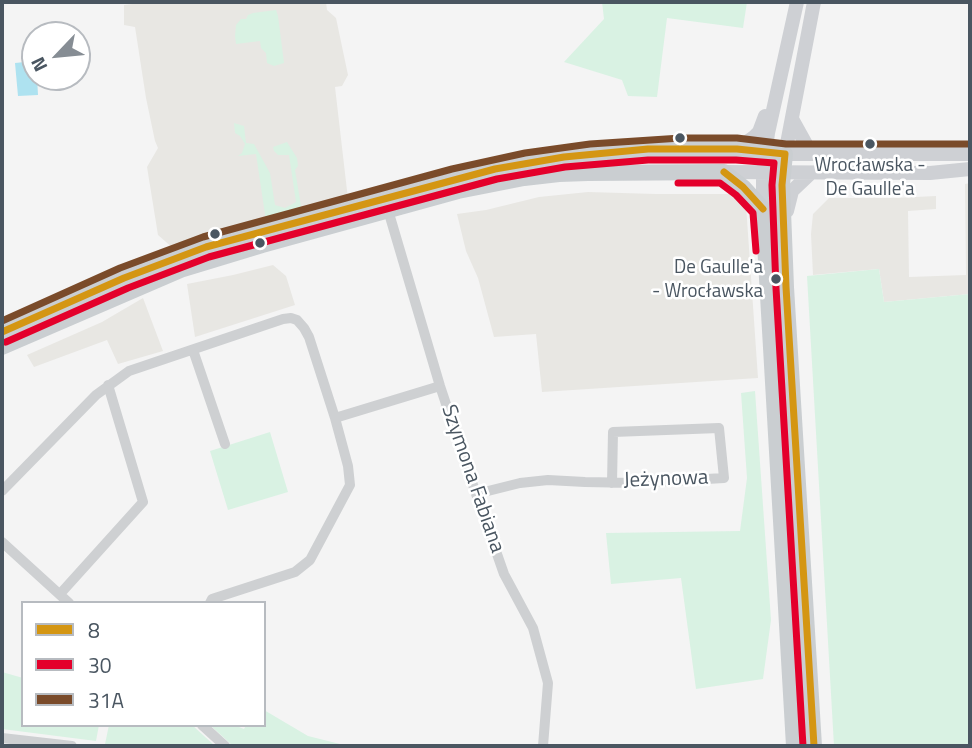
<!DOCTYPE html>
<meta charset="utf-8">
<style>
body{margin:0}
#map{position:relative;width:972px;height:748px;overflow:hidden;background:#f4f4f4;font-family:"Titillium Web",sans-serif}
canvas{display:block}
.frame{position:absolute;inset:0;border:4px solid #4a5661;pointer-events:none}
.legend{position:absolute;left:21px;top:601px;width:245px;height:126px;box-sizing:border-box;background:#fff;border:2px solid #b7bbc0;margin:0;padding:9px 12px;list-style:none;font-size:21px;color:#4a5661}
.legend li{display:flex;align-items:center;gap:14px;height:35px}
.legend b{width:35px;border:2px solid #b7bbc0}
.north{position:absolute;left:21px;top:21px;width:70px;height:70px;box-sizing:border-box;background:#fff;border:2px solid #b7bbc0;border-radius:50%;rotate:244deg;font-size:19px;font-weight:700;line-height:28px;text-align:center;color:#4a5661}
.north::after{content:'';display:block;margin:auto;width:24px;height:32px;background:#868d94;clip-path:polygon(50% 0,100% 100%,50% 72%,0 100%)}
</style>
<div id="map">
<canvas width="972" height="748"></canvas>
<div class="frame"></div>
<ul class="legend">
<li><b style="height:9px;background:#d49613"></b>8</li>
<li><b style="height:9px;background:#e4002b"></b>30</li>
<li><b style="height:9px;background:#7a4b2a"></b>31A</li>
</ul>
<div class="north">N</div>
</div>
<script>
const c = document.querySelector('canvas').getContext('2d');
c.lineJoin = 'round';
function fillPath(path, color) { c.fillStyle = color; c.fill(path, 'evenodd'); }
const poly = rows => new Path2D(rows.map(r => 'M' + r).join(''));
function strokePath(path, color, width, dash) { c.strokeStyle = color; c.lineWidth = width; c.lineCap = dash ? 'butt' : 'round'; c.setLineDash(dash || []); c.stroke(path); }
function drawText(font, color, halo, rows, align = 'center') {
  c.font = font + ' "Titillium Web",sans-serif'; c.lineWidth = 5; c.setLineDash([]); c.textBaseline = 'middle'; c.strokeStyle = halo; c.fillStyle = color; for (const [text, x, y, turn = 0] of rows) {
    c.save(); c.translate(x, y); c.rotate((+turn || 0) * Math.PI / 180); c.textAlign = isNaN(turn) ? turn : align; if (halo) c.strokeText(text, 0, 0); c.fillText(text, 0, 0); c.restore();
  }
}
fillPath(poly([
 [133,2,326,2,327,10,336,18,348,75,342,86,335,87,348,199,266,221,217,231,174,249,158,235,147,167,158,148,155,141,146,98,135,27,124,25,124,5,132,4],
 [970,183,970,294,884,302,879,269,813,275,811,234,813,214,829,198,895,198,936,196,936,209,908,211,909,277,966,275,965,184],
 [588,192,656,194,734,194,746,205,758,378,542,392,536,334,494,337,478,278,466,251,457,214,486,210,539,197],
 [273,265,286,276,295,305,195,337,187,284,233,275],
 [143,298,163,351,118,364,107,340,34,367,27,355,102,322]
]), '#e8e7e3');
fillPath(poly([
 [602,2,747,2,743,28,667,18,657,97,628,96,622,80,564,62,604,19],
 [276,10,278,16,284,63,274,66,267,63,266,53,261,48,260,41,236,44,235,36,236,25,241,19,246,19,248,15,253,13],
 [234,123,244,126,246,143,254,144,270,173,275,205,285,208,296,202,289,155,278,155,274,151,273,147,287,142,297,158,298,166,295,170,302,212,266,221,256,154,238,156,242,153,245,144,240,136,235,133],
 [879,269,884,302,970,294,970,746,834,746,807,276],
 [755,391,771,620,763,679,696,689,681,578,611,584,606,533,740,531,747,478,741,393],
 [270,432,288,492,228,510,210,451],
 [2,672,23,678,23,725,99,725,96,741,2,729],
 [264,710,308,736,348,746,233,746,210,725,234,725,244,729,246,725,264,725],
 [109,725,192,725,215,746,109,746,105,744]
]), '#d9f2e3');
fillPath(poly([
 [35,61,35,77,37,77,38,95,18,96,15,63]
]), '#aee2f0');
strokePath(poly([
 [388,210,440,386,476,494,504,574,533,628,548,683,543,746],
 [193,350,225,444],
 [2,491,96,395,129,371,283,319,291,318,297,320,304,328,309,337,335,418,440,386],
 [476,494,520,483,548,480,585,482,637,483,724,478,719,428,613,432,612,483],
 [2,542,69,603],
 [60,594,143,502,108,385],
 [210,603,212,599,295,572,310,560,350,485,348,466,335,418],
 [202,725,225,746],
 [2,738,72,746]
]), '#ced0d2', 10);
strokePath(poly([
 [814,2,785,154,970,154],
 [792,119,807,146,817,154],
 [737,149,754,137,759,132,765,116],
 [724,172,930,173,970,169],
 [763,209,763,172,768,133,797,2],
 [787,211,792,191,811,173]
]), '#ced0d4', 14);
strokePath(poly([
 [2,332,124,278,206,247,495,169,564,157,648,149,737,149,785,154,782,185,786,287,814,746],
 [2,347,183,269,262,245,458,191,524,178,559,174,588,173,724,172,743,187,763,209,794,746]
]), '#caced1', 16);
strokePath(poly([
 [724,172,743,187,763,209],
 [2,332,124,278,206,247,495,169,564,157,648,149,737,149,785,154,782,185,786,287,814,746]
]), '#d49613', 7);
strokePath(poly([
 [678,183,720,183,736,195,753,213,756,251],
 [6,342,128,288,209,257,497,179,565,167,648,160,736,160,774,163,772,185,776,288,803,746]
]), '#e4002b', 7);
strokePath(poly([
 [2,321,120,268,203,237,452,169,525,153,590,144,681,138,737,138,786,144,970,144]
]), '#7a4b2a', 7);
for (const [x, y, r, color] of [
 [680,138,6,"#4a5661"],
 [870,144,6,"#4a5661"],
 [215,234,6,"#4a5661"],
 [260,243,6,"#4a5661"],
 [776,279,6,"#4a5661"]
]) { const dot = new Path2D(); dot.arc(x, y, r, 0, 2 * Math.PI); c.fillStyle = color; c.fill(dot); strokePath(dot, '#fff', 2.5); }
drawText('19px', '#4a5661', '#fff', [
 ["Wrocławska -",870,166],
 ["De Gaulle'a",870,190],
 ["De Gaulle'a",763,268,"right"],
 ["- Wrocławska",763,292,"right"]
]);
drawText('21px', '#4a5661', '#fff', [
 ["Szymona Fabiana",472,479,71],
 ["Jeżynowa",666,480,-2]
]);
</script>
